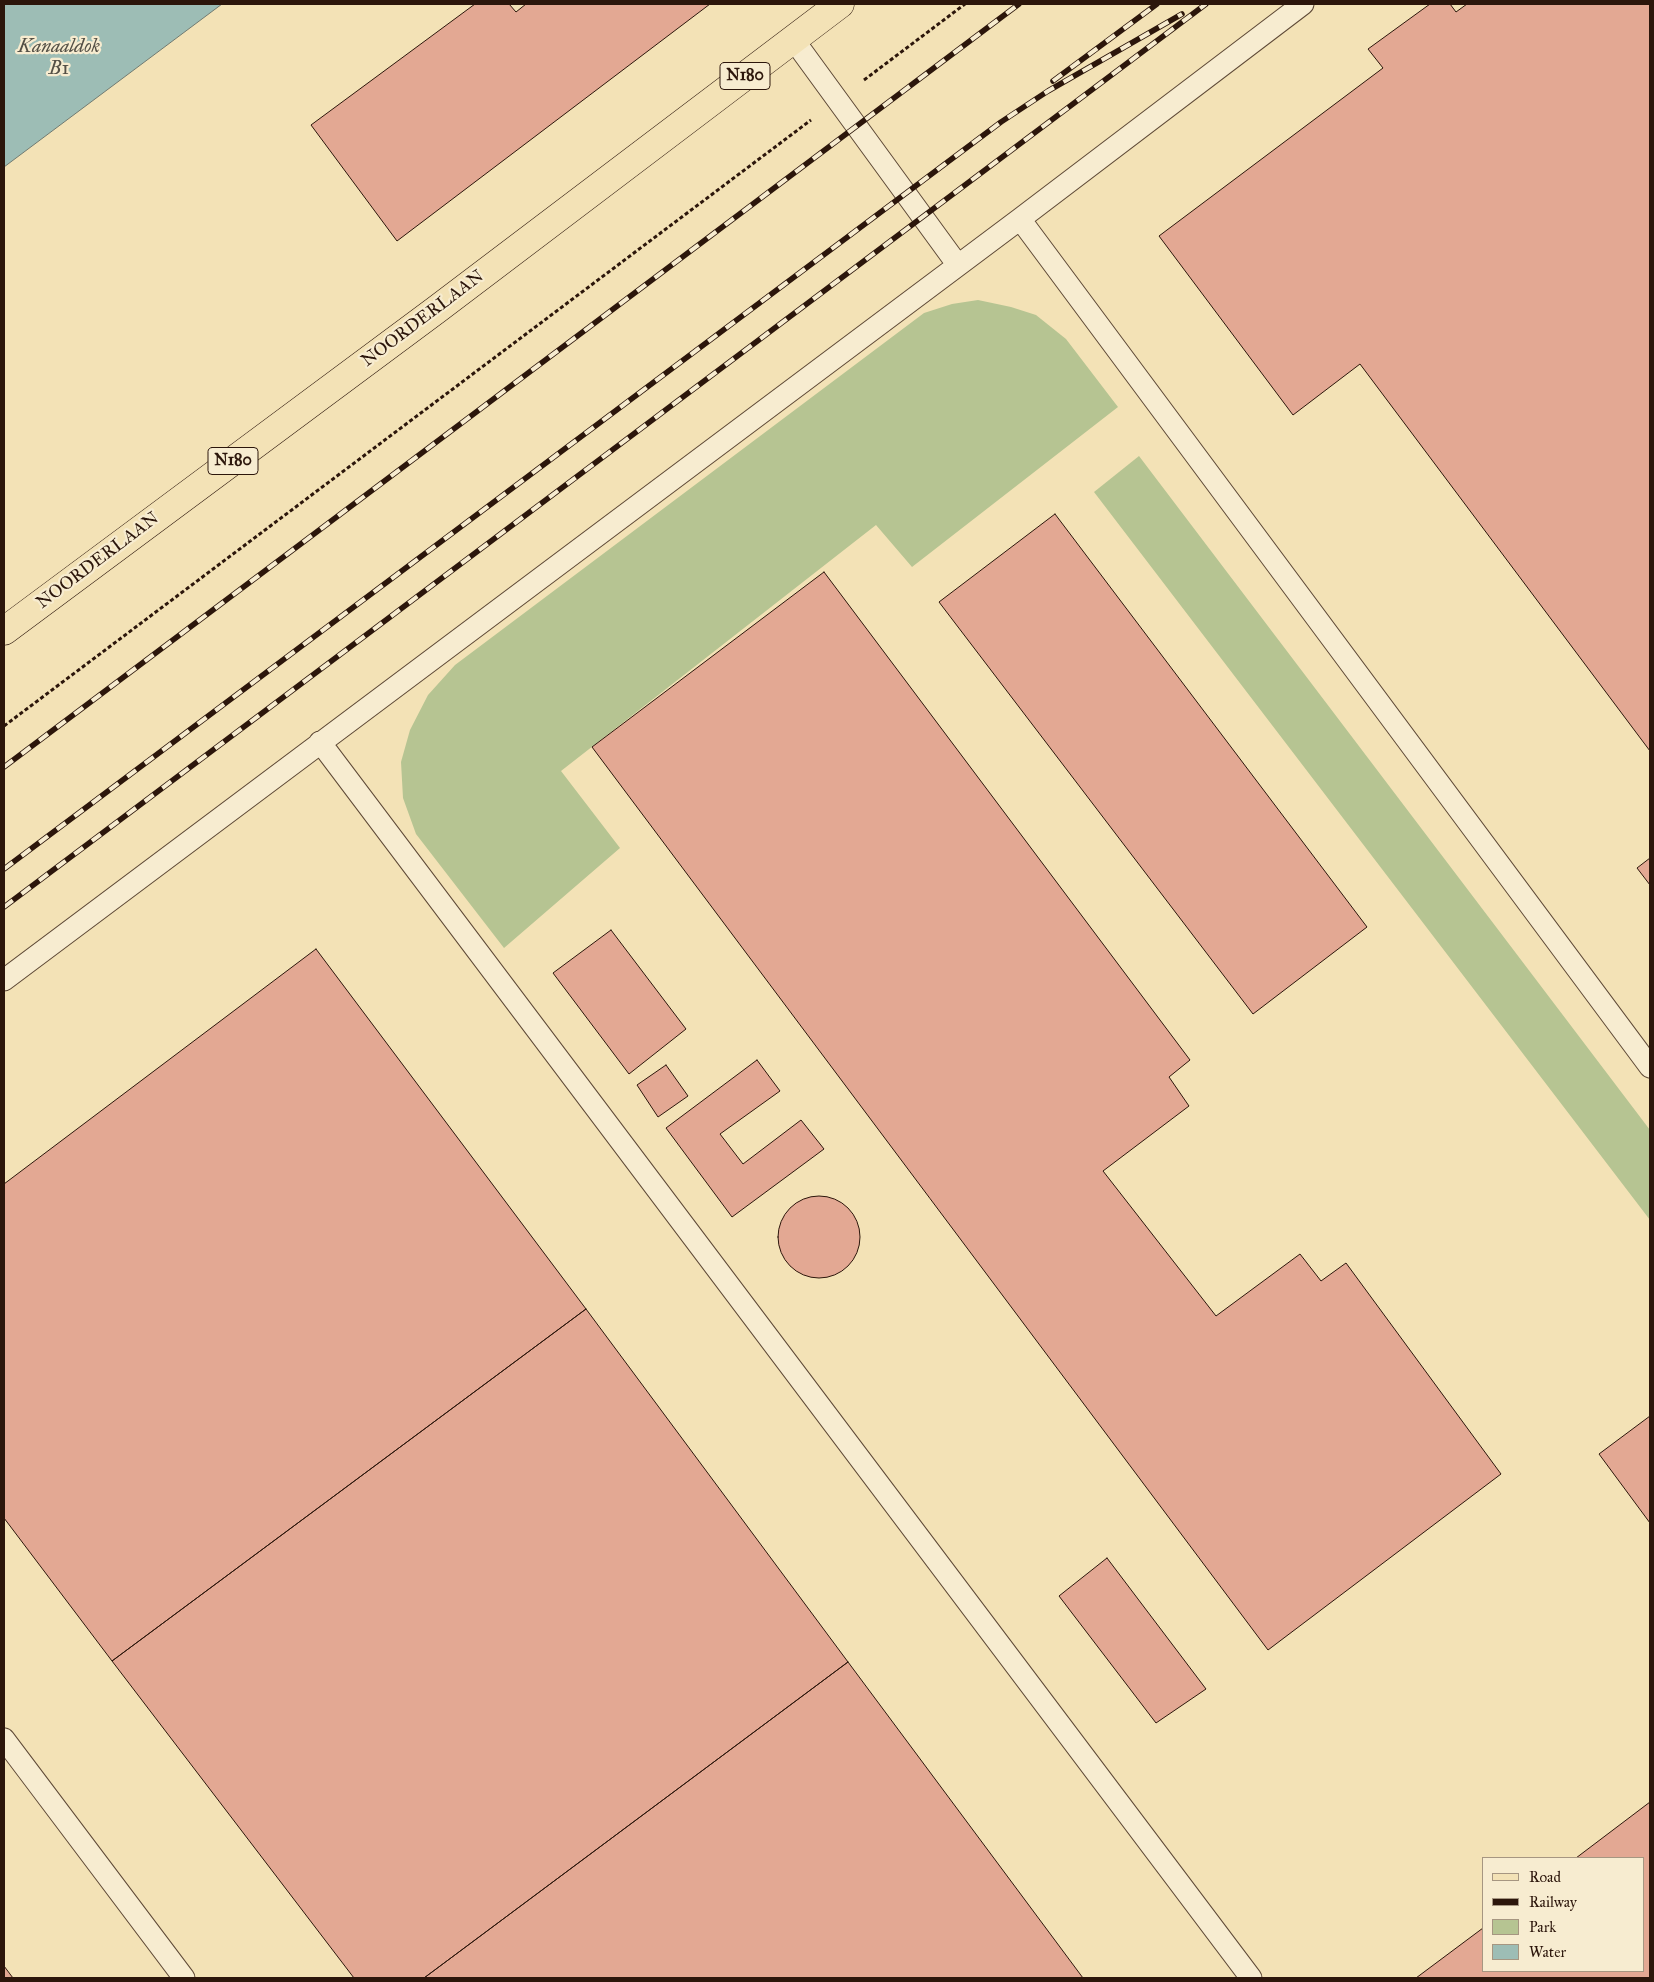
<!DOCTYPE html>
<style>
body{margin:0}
#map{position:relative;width:1654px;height:1982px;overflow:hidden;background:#f3e2b6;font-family:"IM FELL Great Primer",serif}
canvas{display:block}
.frame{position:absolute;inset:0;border:5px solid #2c160b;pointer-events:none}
.legend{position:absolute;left:1482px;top:1857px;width:162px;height:115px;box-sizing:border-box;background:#f7ecd0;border:1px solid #a69681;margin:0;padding:6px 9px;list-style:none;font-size:15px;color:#2c160b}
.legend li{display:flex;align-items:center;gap:10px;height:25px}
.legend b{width:25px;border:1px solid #a69681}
</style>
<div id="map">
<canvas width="1654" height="1982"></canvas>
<div class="frame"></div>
<ul class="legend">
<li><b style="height:6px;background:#f3e2b6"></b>Road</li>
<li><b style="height:6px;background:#2c160b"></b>Railway</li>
<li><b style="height:14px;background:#b6c492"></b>Park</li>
<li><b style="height:14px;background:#9dbdb5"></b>Water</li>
</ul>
</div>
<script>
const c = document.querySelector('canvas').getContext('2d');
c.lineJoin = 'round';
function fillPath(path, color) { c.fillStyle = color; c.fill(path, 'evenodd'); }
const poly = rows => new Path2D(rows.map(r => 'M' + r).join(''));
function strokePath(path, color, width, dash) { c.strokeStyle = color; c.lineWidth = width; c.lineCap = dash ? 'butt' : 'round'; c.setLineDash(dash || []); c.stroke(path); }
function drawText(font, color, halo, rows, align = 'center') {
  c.font = font + ' "IM FELL Great Primer",serif'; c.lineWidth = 4.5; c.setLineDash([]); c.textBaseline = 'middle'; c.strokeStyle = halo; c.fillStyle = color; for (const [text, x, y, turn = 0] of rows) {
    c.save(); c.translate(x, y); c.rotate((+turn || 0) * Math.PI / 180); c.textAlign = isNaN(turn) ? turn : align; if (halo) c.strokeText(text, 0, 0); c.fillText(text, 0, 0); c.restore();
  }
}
fillPath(poly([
 [978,300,1011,307,1036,315,1066,339,1118,407,912,567,876,525,561,771,620,848,504,948,416,834,403,798,401,762,410,730,428,695,455,665,924,313,952,304],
 [1139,456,1650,1130,1650,1220,1094,492]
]), '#b6c492');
const water = poly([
 [4,4,222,4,4,167,4,4]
]);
fillPath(water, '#9dbdb5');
strokePath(water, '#707a71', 1);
const building = poly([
 [475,4,509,4,516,12,526,4,710,4,397,241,311,125,475,4],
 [1430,4,1450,4,1456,12,1467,4,1650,4,1650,751,1360,364,1293,415,1159,236,1383,68,1368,49,1430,4],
 [1055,514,1367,927,1253,1014,939,602,1055,514],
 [824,572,1190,1060,1169,1077,1189,1106,1103,1171,1216,1316,1300,1254,1321,1281,1346,1263,1501,1474,1268,1650,592,747,824,572],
 [1650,858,1650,885,1637,868,1650,858],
 [611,930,686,1029,629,1074,553,973,611,930],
 [316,949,586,1309,112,1661,4,1518,4,1184,316,949],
 [757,1060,780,1091,720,1134,743,1164,801,1120,824,1149,732,1217,666,1128,757,1060],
 [666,1065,688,1096,658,1117,637,1085,666,1065],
 '778 1237a41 41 0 1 1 82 0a41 41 0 1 1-82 0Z',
 [586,1309,848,1662,424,1978,354,1978,112,1661,586,1309],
 [1650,1416,1650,1523,1599,1454,1650,1416],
 [1107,1558,1206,1689,1156,1723,1059,1596,1107,1558],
 [848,1662,1083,1978,424,1978,848,1662],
 [1650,1802,1650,1978,1416,1978,1483,1928,1483,1971,1643,1971,1643,1858,1576,1858,1650,1802],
 [4,1966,13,1978,4,1978,4,1966]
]);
fillPath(building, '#e3a893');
strokePath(building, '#2c160b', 1);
const service = poly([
 [793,39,957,264],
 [1020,219,1650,1067],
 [320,742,1251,1978],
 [4,980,1020,219,1303,4],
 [4,1739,184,1978]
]);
const primary = poly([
 [4,631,436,310,840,4]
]);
strokePath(service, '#5e4936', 23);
strokePath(primary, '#2c160b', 29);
strokePath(poly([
 [864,80,965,4],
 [4,726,811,120]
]), '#2c160b', 3, [4, 2.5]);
strokePath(service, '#f7ecd0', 21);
strokePath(primary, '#f3e2b6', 28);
const rail = poly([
 [1053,81,1157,4],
 [4,767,1019,4],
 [4,869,1001,122,1048,91,1182,14],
 [4,907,1206,4]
]);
strokePath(rail, '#2c160b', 5.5);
strokePath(rail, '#f7ecd0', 4, [11]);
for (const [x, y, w] of [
 [745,76,50],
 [233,461,50]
]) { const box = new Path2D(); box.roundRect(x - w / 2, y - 13.5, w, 27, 4); c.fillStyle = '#f7ecd0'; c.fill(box); strokePath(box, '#2c160b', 1); }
drawText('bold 16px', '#2c160b', null, [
 ["N180",745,76],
 ["N180",233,461]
]);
drawText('18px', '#2c160b', '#f7ecd0', [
 ["NOORDERLAAN",423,319,-37],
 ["NOORDERLAAN",98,561,-37]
]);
drawText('italic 19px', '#545046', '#f7ecd0', [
 ["Kanaaldok",59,47],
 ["B1",59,69]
]);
</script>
